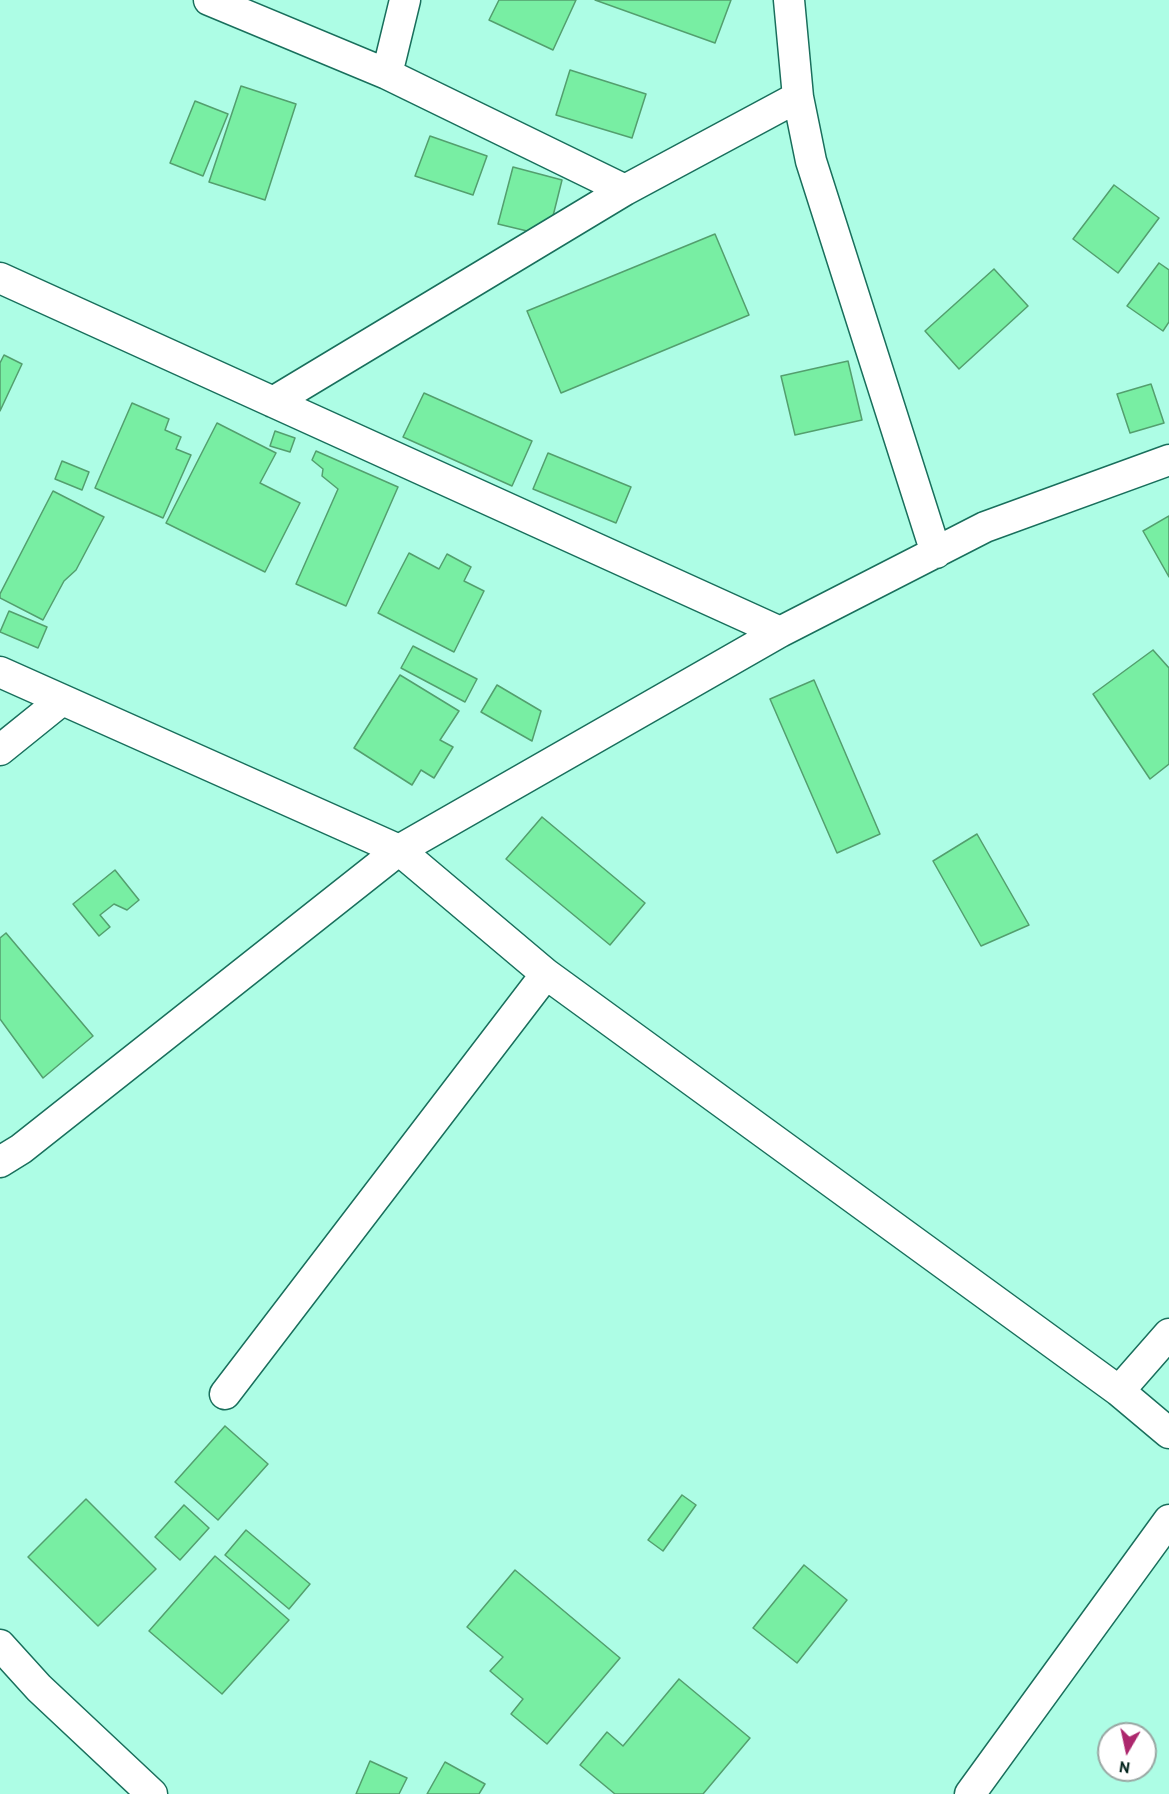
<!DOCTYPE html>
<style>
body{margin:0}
#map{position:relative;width:1169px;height:1794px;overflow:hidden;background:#adfde5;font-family:"PT Sans",sans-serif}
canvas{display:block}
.north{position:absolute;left:1097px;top:1722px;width:60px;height:60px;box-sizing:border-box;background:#fff;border:2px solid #99a7a3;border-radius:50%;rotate:189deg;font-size:16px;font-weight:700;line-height:24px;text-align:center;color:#00221a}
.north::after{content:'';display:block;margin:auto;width:21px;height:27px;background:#ad276d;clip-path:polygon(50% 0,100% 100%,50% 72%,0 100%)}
</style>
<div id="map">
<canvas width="1169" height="1794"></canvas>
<div class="north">N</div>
</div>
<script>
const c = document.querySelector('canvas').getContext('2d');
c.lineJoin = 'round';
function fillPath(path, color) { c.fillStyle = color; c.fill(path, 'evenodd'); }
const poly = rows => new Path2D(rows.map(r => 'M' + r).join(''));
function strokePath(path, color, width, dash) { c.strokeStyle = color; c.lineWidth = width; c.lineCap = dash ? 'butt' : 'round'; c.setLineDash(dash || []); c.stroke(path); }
const building = poly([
 [499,0,576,0,553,50,489,20,499,0],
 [595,0,731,0,715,43,595,0],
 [570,70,646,94,632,138,556,115,570,70],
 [241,86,296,104,265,200,209,182,241,86],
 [195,101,228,114,203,176,170,163,195,101],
 [430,136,487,156,473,195,415,176,430,136],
 [513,167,562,180,548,236,498,224,513,167],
 [1114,185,1159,218,1118,273,1073,239,1114,185],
 [715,234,749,315,561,393,527,311,715,234],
 [1159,263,1169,270,1169,322,1163,331,1127,306,1159,263],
 [994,269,1028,306,959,369,925,331,994,269],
 [4,355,22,364,0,411,0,363,4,355],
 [848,361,862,420,795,435,781,376,848,361],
 [1151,384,1164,423,1130,433,1117,394,1151,384],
 [424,393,532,441,512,486,403,437,424,393],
 [132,403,169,419,165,430,181,437,176,449,191,455,163,518,95,488,132,403],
 [217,423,276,453,260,483,300,503,265,572,166,523,217,423],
 [275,431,295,438,290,452,270,446,275,431],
 [316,451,398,487,346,606,296,584,338,489,322,476,323,469,312,460,316,451],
 [548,453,631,487,616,523,533,489,548,453],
 [62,461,89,472,82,490,55,479,62,461],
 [53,491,104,517,76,570,64,581,43,620,0,598,0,594,53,491],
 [1169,516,1169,577,1143,531,1169,516],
 [409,553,439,569,447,554,471,567,464,581,484,591,454,652,378,613,409,553],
 [9,611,47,627,38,648,0,632,9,611],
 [413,646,477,679,465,702,401,668,413,646],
 [1153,650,1169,668,1169,764,1150,779,1093,694,1153,650],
 [400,675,459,711,440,740,453,747,434,778,421,770,412,785,354,748,400,675],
 [814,680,880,834,837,853,770,699,814,680],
 [497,685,541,711,532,741,481,712,497,685],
 [542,817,645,903,610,945,506,859,542,817],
 [977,834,1029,925,981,946,933,861,977,834],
 [115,870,139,900,127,910,114,904,100,915,110,927,99,936,73,904,115,870],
 [6,933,93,1036,43,1078,0,1019,0,938,6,933],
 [225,1426,268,1464,218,1520,175,1482,225,1426],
 [682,1495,696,1505,663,1551,648,1540,682,1495],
 [86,1499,156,1569,98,1626,28,1557,86,1499],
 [184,1505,209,1528,180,1560,155,1537,184,1505],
 [246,1530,310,1584,289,1609,225,1555,246,1530],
 [215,1556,289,1620,222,1694,149,1631,215,1556],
 [804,1565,847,1600,797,1663,753,1628,804,1565],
 [515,1570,620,1658,547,1744,511,1714,523,1699,490,1671,503,1657,467,1627,515,1570],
 [679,1679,750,1738,703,1794,615,1794,580,1765,607,1732,623,1746,679,1679],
 [370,1761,407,1778,399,1794,356,1794,370,1761],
 [445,1762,485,1784,479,1794,427,1794,445,1762]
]);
fillPath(building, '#78eea3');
strokePath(building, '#539f6e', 1.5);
const street = poly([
 [209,0,387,74,625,190],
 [789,0,798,97,811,161,936,553],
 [387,74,405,0],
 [0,278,780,632],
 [273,402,625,190,798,97],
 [0,672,399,850,546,974,1119,1391,1169,1433],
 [0,750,62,700],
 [0,1162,21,1149,399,850,780,632,985,527,1169,460],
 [1119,1391,1169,1334],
 [225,1394,546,974],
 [0,1645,39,1688,152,1794],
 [970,1794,1169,1520]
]);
strokePath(street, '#196f5c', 33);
strokePath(street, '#fff', 30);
</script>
